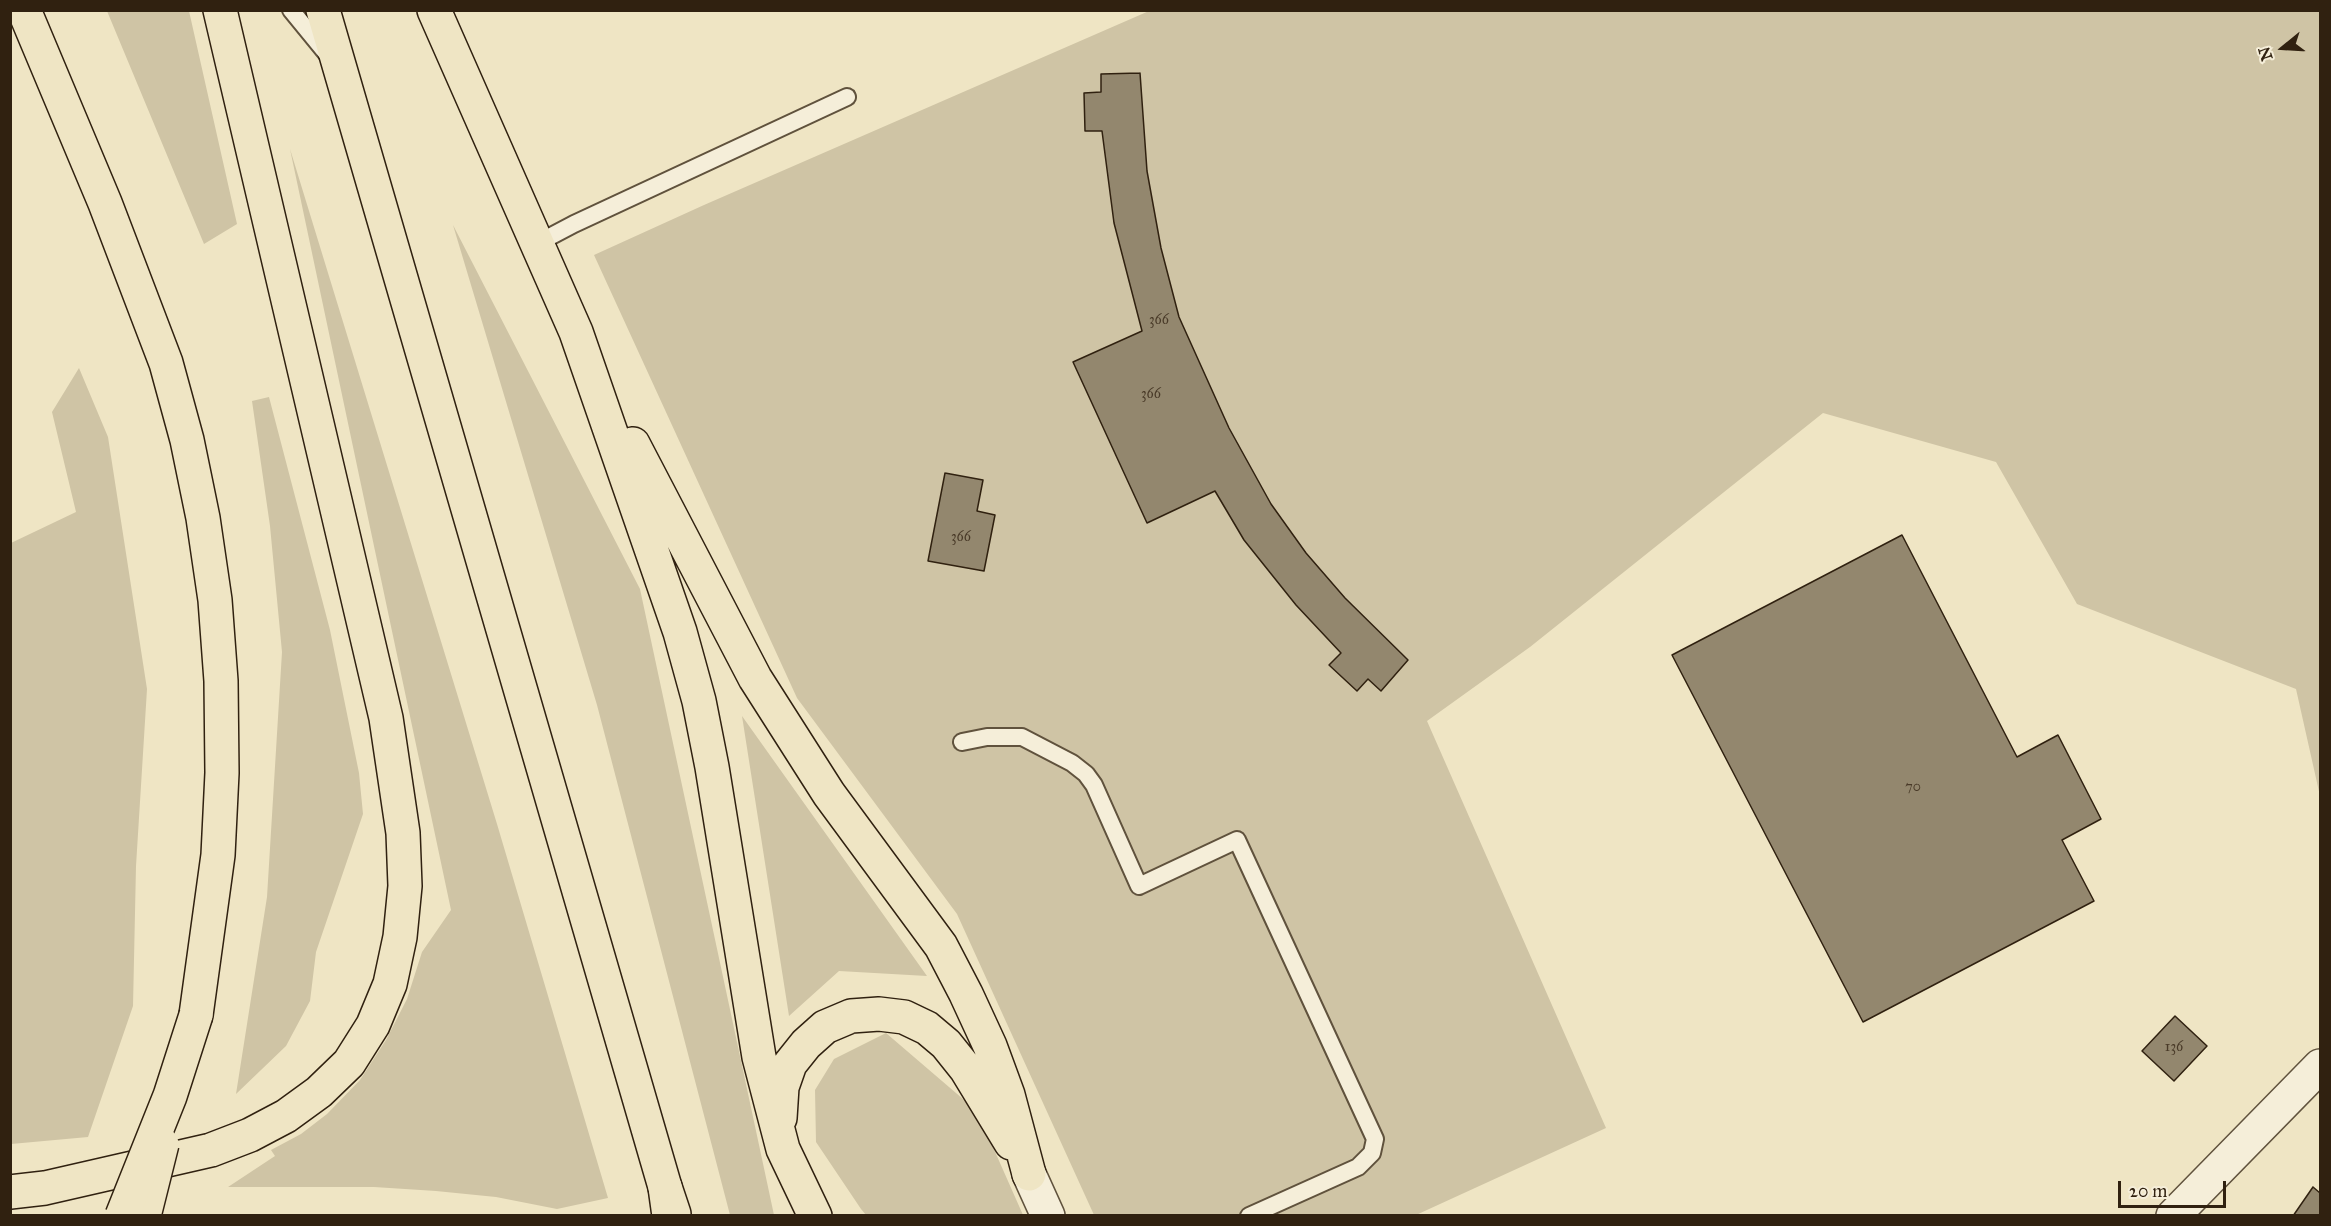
<!DOCTYPE html>
<style>
body{margin:0}
#map{position:relative;width:2331px;height:1226px;overflow:hidden;background:#efe5c4;font-family:"IM FELL Great Primer",serif}
canvas{display:block}
.frame{position:absolute;inset:0;border:12px solid #302110;pointer-events:none}
.north{position:absolute;left:2253px;top:18px;width:60px;height:60px;-webkit-text-stroke:4px #f5eed9;paint-order:stroke;rotate:252deg;font-size:16px;font-weight:700;line-height:24px;text-align:center;color:#302110}
.north::after{content:'';display:block;margin:auto;width:21px;height:27px;background:#302110;clip-path:polygon(50% 0,100% 100%,50% 72%,0 100%)}
.scale{position:absolute;left:2118px;top:1181px;width:108px;height:27px;box-sizing:border-box;border:3px solid #302110;border-top:0;padding-left:8px;font-size:18px;line-height:21px;white-space:nowrap;color:#302110;-webkit-text-stroke:4px #f5eed9;paint-order:stroke}
</style>
<div id="map">
<canvas width="2331" height="1226"></canvas>
<div class="frame"></div>
<div class="north">N</div>
<div class="scale">20 m</div>
</div>
<script>
const c = document.querySelector('canvas').getContext('2d');
c.lineJoin = 'round';
function fillPath(path, color) { c.fillStyle = color; c.fill(path, 'evenodd'); }
const poly = rows => new Path2D(rows.map(r => 'M' + r).join(''));
function strokePath(path, color, width, dash) { c.strokeStyle = color; c.lineWidth = width; c.lineCap = dash ? 'butt' : 'round'; c.setLineDash(dash || []); c.stroke(path); }
function drawText(font, color, halo, rows, align = 'center') {
  c.font = font + ' "IM FELL Great Primer",serif'; c.lineWidth = 4.5; c.setLineDash([]); c.textBaseline = 'middle'; c.strokeStyle = halo; c.fillStyle = color; for (const [text, x, y, turn = 0] of rows) {
    c.save(); c.translate(x, y); c.rotate((+turn || 0) * Math.PI / 180); c.textAlign = isNaN(turn) ? turn : align; if (halo) c.strokeText(text, 0, 0); c.fillText(text, 0, 0); c.restore();
  }
}
fillPath(poly([
 [107,11,189,11,237,224,204,244],
 [1149,11,2320,11,2320,796,2296,689,2077,604,1996,462,1823,413,1530,647,1427,721,1606,1128,1416,1215,1094,1215,957,914,797,698,594,255,704,205],
 [290,149,497,824,608,1198,557,1209,496,1197,436,1191,374,1187,228,1187,275,1156,271,1150,301,1134,327,1114,360,1080,386,1040,407,999,422,952,451,910],
 [453,225,640,589,774,1215,730,1215,597,705],
 [79,368,108,437,147,689,136,866,133,1006,88,1137,11,1144,11,543,76,512,52,412],
 [269,397,330,630,359,773,363,814,316,952,310,1001,286,1046,236,1094,267,897,282,652,270,526,252,401],
 [742,716,927,976,839,971,789,1016],
 [886,1033,977,1111,1023,1215,866,1215,861,1209,816,1142,815,1090,834,1059]
]), '#cfc4a5');
const building = poly([
 [1140,73,1147,171,1161,248,1179,317,1229,428,1271,504,1306,553,1345,598,1408,660,1381,691,1368,679,1357,691,1329,665,1341,653,1296,605,1244,540,1215,491,1147,523,1073,362,1142,331,1114,223,1102,131,1085,131,1084,93,1101,92,1101,74,1140,73],
 [945,473,983,480,977,511,995,515,984,571,928,561,945,473],
 [1902,535,2017,757,2058,735,2101,819,2062,840,2094,901,1863,1022,1672,655,1902,535],
 [2175,1016,2207,1046,2174,1081,2142,1051,2175,1016],
 [2313,1187,2320,1193,2320,1216,2293,1216,2313,1187]
]);
fillPath(building, '#93876e');
strokePath(building, '#302110', 1.5);
const service = poly([
 [291,10,327,54],
 [536,244,574,224,847,97],
 [962,742,987,737,1022,737,1072,763,1086,774,1094,785,1139,886,1237,840,1375,1139,1372,1153,1358,1167,1249,1216]
]);
const tertiary = poly([
 [1029,1174,1048,1216],
 [2173,1216,2320,1066]
]);
const trunk = poly([
 [24,10,105,203,166,363,187,440,203,518,215,600,221,681,222,773,218,855,196,1015],
 [323,10,665,1187,674,1214],
 [434,10,576,332,680,632,699,701,712,767,759,1057,783,1149,815,1216],
 [633,444,755,678,829,794,941,946,966,994,990,1046,1008,1095,1029,1174],
 [780,1118,782,1087,790,1064,806,1044,825,1027,851,1016,879,1014,904,1017,927,1028,946,1044,966,1069,1011,1143],
 [10,1192,45,1188,211,1150,250,1135,286,1116,319,1092,349,1063,373,1025,390,984,400,937,405,886,403,833,386,718,220,10]
]);
const motorway = poly([
 [665,1187,669,1216]
]);
strokePath(service, '#60523d', 20);
strokePath(tertiary, '#60523d', 36);
strokePath(trunk, '#302110', 36);
strokePath(motorway, '#302110', 36);
strokePath(service, '#f5eed9', 16);
strokePath(tertiary, '#f5eed9', 33);
strokePath(trunk, '#efe5c4', 33);
strokePath(motorway, '#efe5c4', 33);
const trunkBridge = poly([
 [144,1216,162,1144]
]);
const motorwayBridge = poly([
 [122,1216,170,1096,196,1015]
]);
strokePath(trunkBridge, '#302110', 36, []);
strokePath(motorwayBridge, '#302110', 36, []);
strokePath(trunkBridge, '#efe5c4', 33);
strokePath(motorwayBridge, '#efe5c4', 33);
drawText('14px', '#493a28', null, [
 ["366",1159,321],
 ["366",1151,395],
 ["366",961,538],
 ["70",1913,788],
 ["136",2174,1048]
]);
</script>
